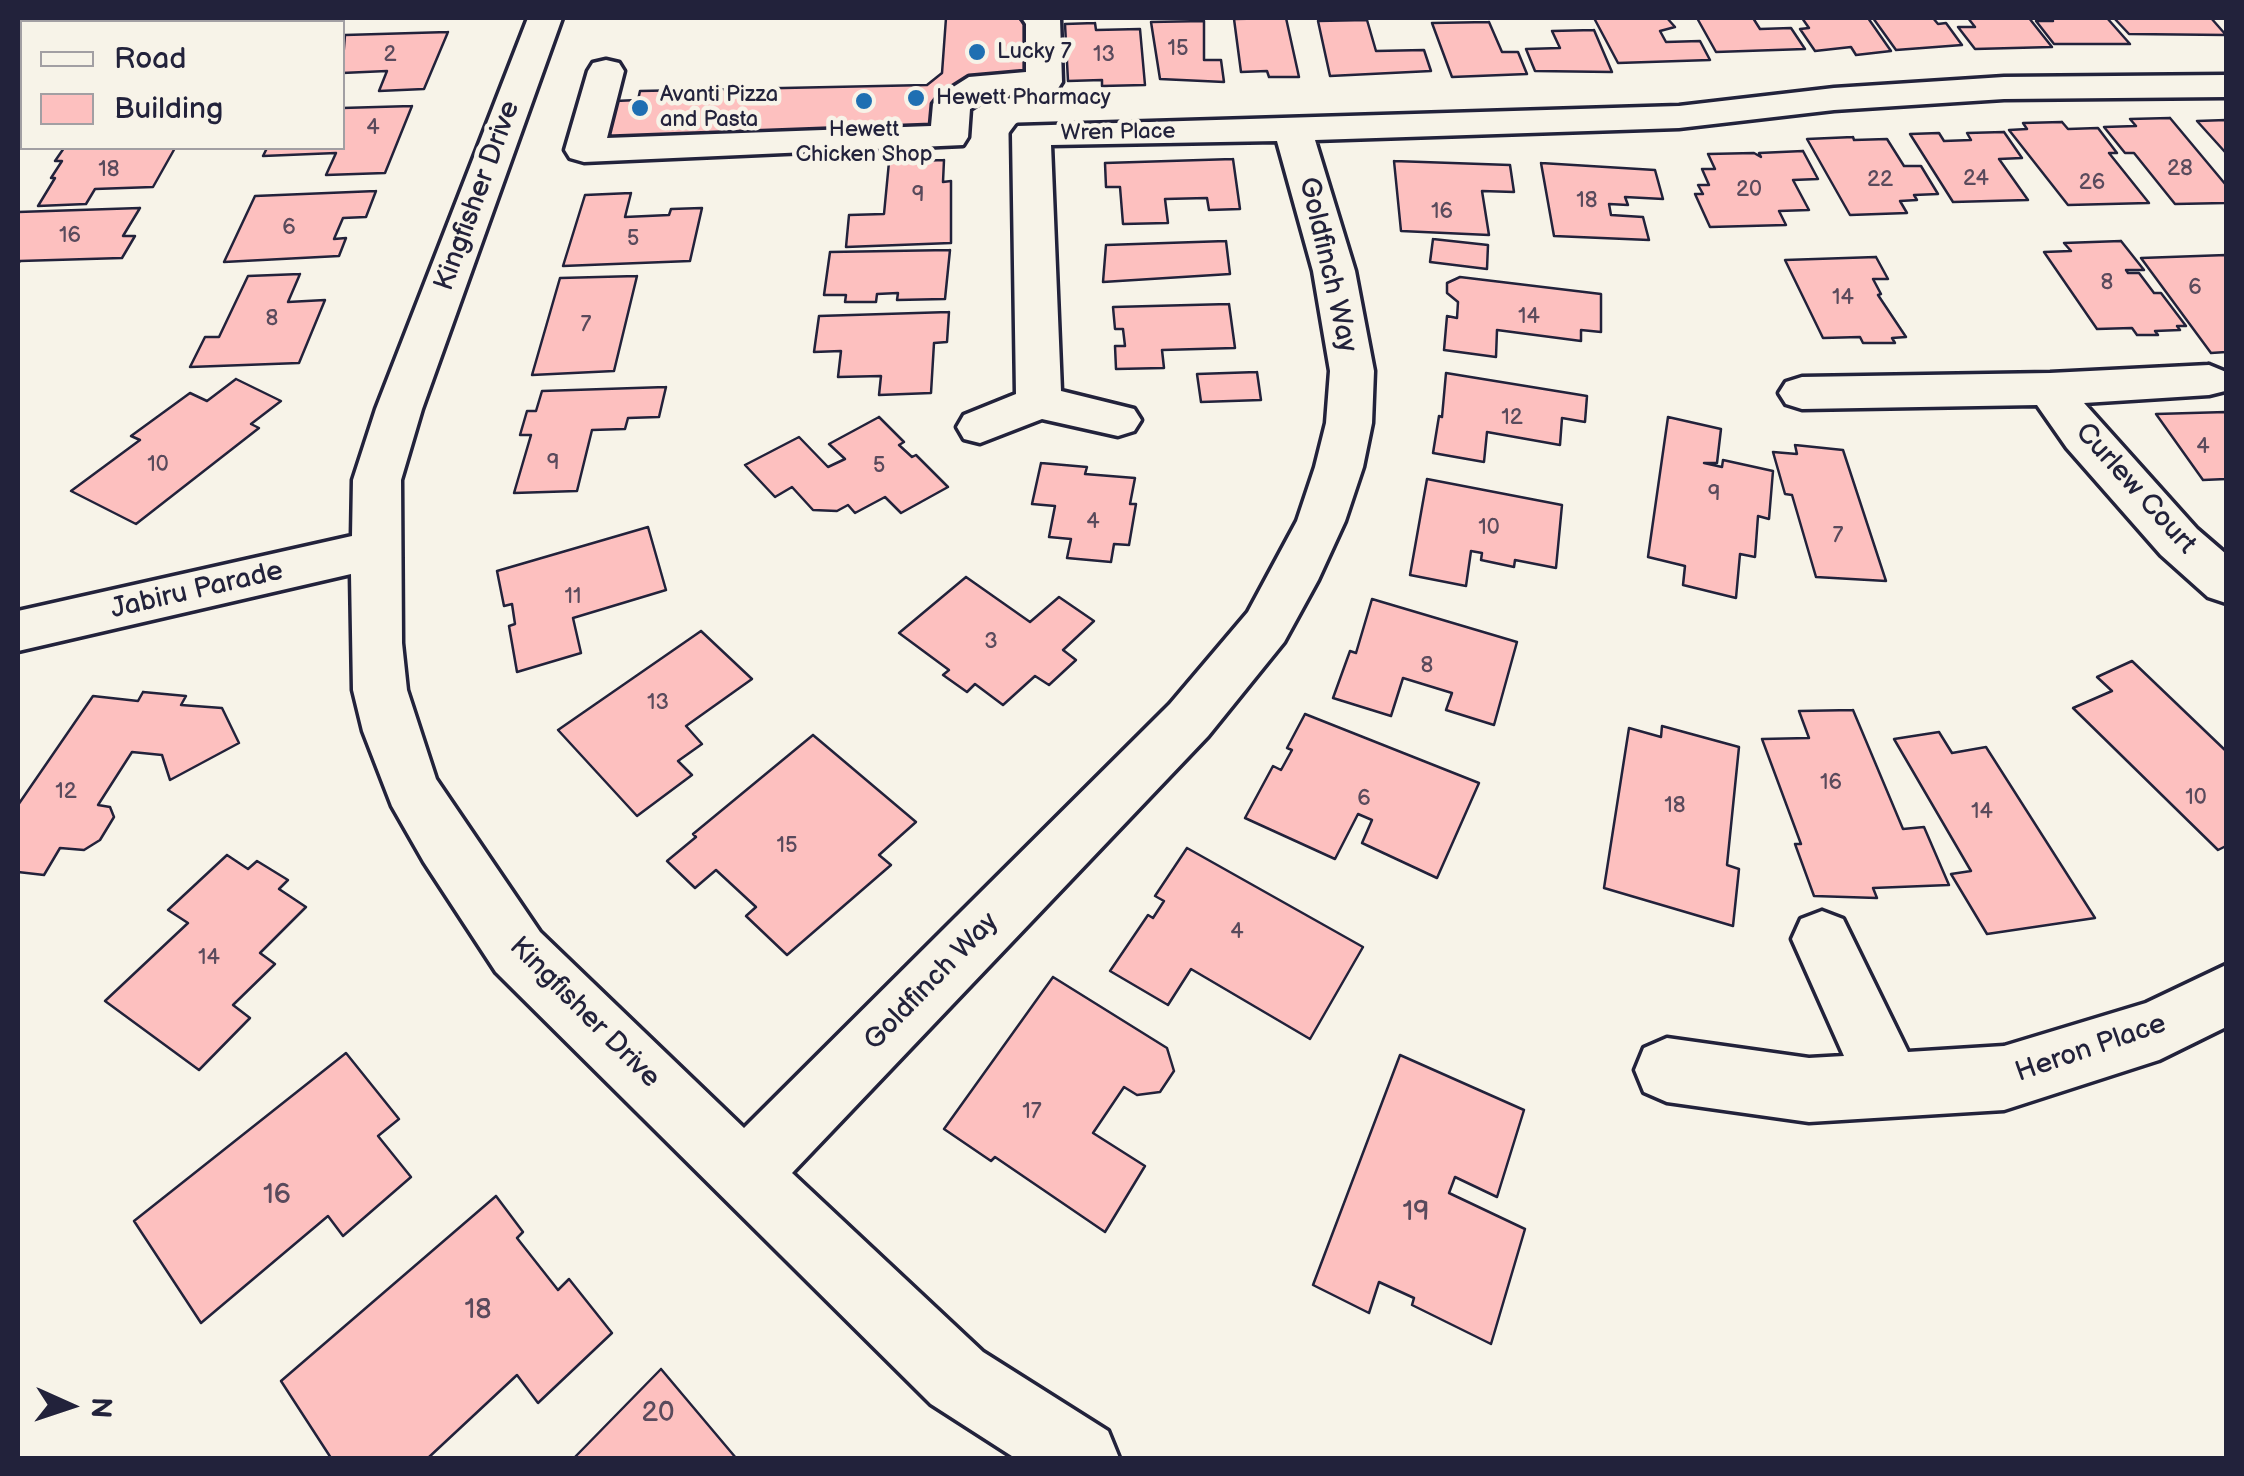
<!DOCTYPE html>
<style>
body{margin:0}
#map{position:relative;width:2244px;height:1476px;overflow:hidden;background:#f7f3e8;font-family:"Balsamiq Sans",sans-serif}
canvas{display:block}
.frame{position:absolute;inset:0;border:20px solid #22223b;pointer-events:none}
.legend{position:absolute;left:20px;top:20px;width:325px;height:130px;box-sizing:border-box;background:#f7f3e8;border:2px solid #a29fa3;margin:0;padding:12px 18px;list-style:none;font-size:30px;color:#22223b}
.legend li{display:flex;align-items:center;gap:20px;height:50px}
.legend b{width:50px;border:2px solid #a29fa3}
.north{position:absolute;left:20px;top:1356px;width:100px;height:100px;-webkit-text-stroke:8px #f7f3e8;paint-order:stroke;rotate:93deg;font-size:28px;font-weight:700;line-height:40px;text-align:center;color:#22223b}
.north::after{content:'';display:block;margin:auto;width:35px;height:45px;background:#22223b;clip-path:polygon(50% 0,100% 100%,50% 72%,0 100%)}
</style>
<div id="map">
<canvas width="2244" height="1476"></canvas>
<div class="frame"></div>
<ul class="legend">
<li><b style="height:12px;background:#f7f3e8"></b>Road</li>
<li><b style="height:28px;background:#fdc0bf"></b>Building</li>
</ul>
<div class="north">N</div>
</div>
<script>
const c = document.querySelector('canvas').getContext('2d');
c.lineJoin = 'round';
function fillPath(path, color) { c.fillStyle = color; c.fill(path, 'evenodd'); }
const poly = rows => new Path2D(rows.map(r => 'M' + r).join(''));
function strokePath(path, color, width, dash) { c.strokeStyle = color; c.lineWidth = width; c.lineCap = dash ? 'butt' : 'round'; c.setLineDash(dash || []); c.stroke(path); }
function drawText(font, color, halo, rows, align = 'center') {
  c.font = font + ' "Balsamiq Sans",sans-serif'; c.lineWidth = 9; c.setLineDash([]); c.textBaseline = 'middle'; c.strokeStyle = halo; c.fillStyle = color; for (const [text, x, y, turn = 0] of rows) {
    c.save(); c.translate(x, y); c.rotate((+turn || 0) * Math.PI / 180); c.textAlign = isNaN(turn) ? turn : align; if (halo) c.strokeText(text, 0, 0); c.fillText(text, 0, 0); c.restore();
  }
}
const building = poly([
 [946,18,1024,18,1024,78,966,80,937,129,606,138,615,101,638,100,640,91,927,85,942,73,946,18],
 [1286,18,1299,77,1269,77,1267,71,1241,72,1234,19,1286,18],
 [1594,18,1667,18,1675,27,1660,31,1666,42,1700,41,1710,60,1618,63,1594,18],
 [1697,18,1753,18,1760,29,1791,28,1805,49,1716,52,1697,18],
 [1802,18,1868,18,1891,51,1856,55,1851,47,1815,51,1800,29,1809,28,1802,18],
 [1873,18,1933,18,1938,24,1946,23,1962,45,1896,50,1873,18],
 [1968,18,2029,18,2052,47,1975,49,1958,27,1975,27,1968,18],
 [2050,18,2107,18,2130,44,2054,44,2036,21,2053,21,2050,18],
 [2114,18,2211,18,2226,35,2129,34,2114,18],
 [1367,20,1376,51,1424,50,1431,71,1330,76,1318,21,1367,20],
 [1204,21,1204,60,1221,60,1224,82,1160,79,1151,22,1204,21],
 [1489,22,1502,52,1518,52,1527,74,1452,77,1432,23,1489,22],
 [1095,23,1096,30,1140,29,1145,85,1102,86,1102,80,1068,81,1065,24,1095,23],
 [1594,30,1612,72,1535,71,1526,49,1560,48,1552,31,1594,30],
 [448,32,424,89,379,91,387,71,342,73,345,35,448,32],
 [412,106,385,173,326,175,336,153,263,156,267,148,342,148,342,108,412,106],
 [2170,118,2226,185,2226,203,2175,204,2134,153,2125,153,2104,127,2136,126,2130,119,2170,118],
 [2226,120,2226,152,2225,152,2197,121,2226,120],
 [2062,122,2068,129,2098,128,2117,153,2109,153,2149,203,2068,205,2009,130,2027,129,2023,123,2062,122],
 [2004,132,2022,158,1999,159,2028,200,1953,202,1910,134,1939,133,1944,141,1971,140,1967,133,2004,132],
 [1853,137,1854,140,1887,139,1904,166,1921,166,1938,194,1914,195,1917,200,1900,201,1907,213,1850,215,1807,139,1853,137],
 [64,148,175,148,153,187,95,189,86,204,38,206,55,178,51,178,62,161,55,161,64,148],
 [1803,151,1818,179,1793,180,1809,210,1779,211,1786,225,1710,227,1695,194,1703,194,1698,185,1709,185,1702,169,1715,169,1708,154,1754,153,1761,157,1759,153,1803,151],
 [1233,159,1240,209,1209,210,1207,198,1165,199,1168,223,1123,224,1120,187,1106,187,1105,163,1233,159],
 [944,160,943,182,951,181,951,243,846,247,849,215,884,214,889,162,944,160],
 [1394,161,1510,165,1514,192,1482,191,1489,235,1401,231,1394,161],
 [1541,163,1655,170,1663,199,1625,197,1628,205,1609,204,1611,215,1643,217,1649,240,1554,236,1541,163],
 [376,191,366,217,343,218,334,239,346,238,339,256,224,262,255,196,376,191],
 [631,193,625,217,669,215,671,209,702,208,690,261,563,266,585,195,631,193],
 [140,208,123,236,135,236,122,258,20,261,18,264,18,212,140,208],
 [1433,239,1488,245,1487,269,1430,262,1433,239],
 [1226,241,1230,274,1103,282,1106,245,1226,241],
 [2121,241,2144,270,2126,270,2128,273,2139,273,2154,293,2161,293,2186,326,2177,326,2180,330,2155,331,2158,335,2137,335,2132,328,2097,329,2044,252,2071,251,2064,243,2121,241],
 [950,250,945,299,897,300,898,293,877,294,876,302,845,302,846,295,824,295,830,252,950,250],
 [2226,255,2226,352,2211,353,2141,258,2226,255],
 [1876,257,1888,279,1873,279,1881,294,1878,295,1906,337,1892,338,1895,343,1863,343,1860,337,1823,338,1785,260,1876,257],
 [300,274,288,302,325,300,299,363,190,367,205,337,219,337,248,276,300,274],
 [637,276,614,371,532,375,560,278,637,276],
 [1460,277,1601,294,1601,332,1581,330,1581,341,1497,330,1496,357,1444,350,1447,316,1457,318,1458,302,1447,293,1447,283,1460,277],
 [1229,304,1235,348,1162,350,1164,368,1116,369,1115,346,1125,346,1123,329,1115,329,1113,307,1229,304],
 [949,312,947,342,934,343,931,393,879,395,881,376,838,377,841,351,814,352,819,316,949,312],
 [1257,372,1261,400,1201,402,1197,374,1257,372],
 [1446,373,1587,396,1585,422,1562,418,1560,445,1487,432,1484,462,1433,453,1439,416,1442,417,1446,373],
 [236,379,281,401,251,424,259,428,136,524,71,491,140,440,131,436,190,393,207,401,236,379],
 [666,387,659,417,628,418,625,429,592,430,577,491,514,493,531,435,520,435,527,411,536,411,542,391,666,387],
 [2226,412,2226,479,2203,480,2156,414,2226,412],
 [879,417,904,442,899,445,912,457,916,455,948,487,901,513,885,497,855,513,848,505,837,511,813,510,792,487,775,497,745,465,799,437,828,467,845,459,829,444,879,417],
 [1668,417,1721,429,1717,463,1704,463,1722,467,1723,460,1773,471,1769,519,1758,516,1755,557,1740,554,1736,598,1683,585,1685,566,1648,557,1668,417],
 [1795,445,1843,450,1886,581,1816,577,1792,495,1785,494,1773,452,1797,454,1795,445],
 [1041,463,1087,467,1085,474,1135,478,1130,504,1136,504,1129,545,1114,544,1111,562,1067,558,1071,539,1049,537,1055,506,1032,504,1041,463],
 [1427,479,1562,505,1556,568,1515,560,1514,567,1481,560,1482,553,1471,551,1466,586,1410,575,1427,479],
 [648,527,666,590,573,618,581,653,517,672,509,626,515,624,512,604,504,606,497,571,648,527],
 [966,577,1030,622,1059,597,1094,621,1063,650,1076,660,1049,685,1035,676,1003,705,975,684,967,692,943,675,949,670,899,633,966,577],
 [1372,599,1517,642,1494,725,1446,710,1452,693,1403,678,1391,716,1333,698,1350,651,1356,653,1372,599],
 [701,631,752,679,686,726,702,744,678,761,692,775,637,816,558,730,701,631],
 [2132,661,2226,751,2226,846,2218,850,2073,708,2112,691,2097,677,2132,661],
 [143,692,186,696,181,705,222,708,239,743,170,780,162,755,132,752,98,805,110,807,114,817,100,840,84,850,60,848,44,875,18,872,18,805,93,696,138,701,143,692],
 [1853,710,1903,829,1924,827,1949,885,1873,888,1877,898,1814,896,1795,844,1801,844,1762,739,1809,738,1799,711,1853,710],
 [1305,714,1479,783,1437,878,1362,843,1372,820,1358,814,1335,859,1245,818,1273,766,1281,770,1292,750,1287,748,1305,714],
 [1662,726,1739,747,1727,865,1739,869,1733,926,1604,888,1629,728,1661,737,1662,726],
 [1939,732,1952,753,1986,747,2095,918,1987,934,1951,874,1971,871,1894,739,1939,732],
 [813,735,916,822,879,855,891,865,787,955,746,916,756,907,716,870,695,888,667,861,696,837,693,834,813,735],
 [1187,848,1363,947,1310,1039,1191,969,1168,1005,1110,971,1148,915,1153,918,1164,901,1155,896,1187,848],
 [227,855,248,869,257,861,288,880,279,889,306,907,260,953,275,964,233,1005,250,1018,199,1070,105,1001,188,923,168,910,227,855],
 [1053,977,1167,1048,1174,1071,1160,1092,1137,1095,1124,1087,1093,1133,1145,1166,1105,1232,995,1157,991,1161,944,1129,1053,977],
 [346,1053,399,1119,378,1136,411,1177,343,1236,328,1216,201,1323,134,1221,346,1053],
 [1400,1055,1524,1110,1497,1197,1455,1177,1449,1193,1525,1229,1491,1344,1412,1305,1414,1298,1379,1282,1369,1313,1313,1285,1400,1055],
 [496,1196,523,1232,517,1238,558,1290,569,1279,612,1333,538,1403,517,1375,428,1458,331,1458,281,1381,496,1196],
 [661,1369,736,1458,574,1458,661,1369]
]);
fillPath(building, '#fdc0bf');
strokePath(building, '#22223b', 2.5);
const minor = poly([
 [528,18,562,18,422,409,401,480,402,643,407,690,436,779,540,932,744,1128,1170,704,1248,612,1297,521,1315,467,1326,423,1330,371,1313,271,1277,141,1051,145,1061,391,1134,409,1141,420,1134,431,1118,436,1042,419,980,443,964,439,957,427,964,415,1016,394,1012,134,1018,126,1679,106,1834,88,2004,77,2226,75,2226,97,2004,99,1834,110,1679,128,1315,140,1355,271,1374,371,1372,423,1363,467,1345,521,1318,580,1284,642,1208,736,792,1173,983,1352,1108,1431,1119,1458,1015,1458,931,1404,496,972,424,862,392,806,363,731,353,690,351,574,18,651,18,611,352,536,353,480,376,409,528,18],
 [1022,18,1060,19,1062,82,1057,90,1044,93,991,96,970,109,968,137,963,145,584,162,570,158,565,150,588,71,593,63,606,60,619,63,624,71,607,138,931,126,933,104,939,96,969,77,1026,72,1026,24,1022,18],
 [2209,365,2226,372,2225,391,2209,395,2084,403,2197,529,2226,554,2226,603,2208,597,2161,555,2067,448,2037,405,1802,409,1786,404,1779,393,1786,382,1802,377,2050,373,2209,365],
 [1822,911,1843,919,1908,1052,2004,1046,2146,1003,2226,965,2226,1027,2159,1060,2004,1110,1809,1122,1667,1102,1644,1092,1635,1070,1644,1048,1667,1038,1809,1058,1844,1056,1792,939,1801,919,1822,911]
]);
strokePath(minor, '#22223b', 7);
fillPath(minor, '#f7f3e8');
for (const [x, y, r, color] of [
 [977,52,10,"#1f6fb2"],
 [916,98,10,"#1f6fb2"],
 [864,101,10,"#1f6fb2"],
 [640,108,10,"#1f6fb2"]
]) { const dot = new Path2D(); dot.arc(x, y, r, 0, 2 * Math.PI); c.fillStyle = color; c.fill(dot); strokePath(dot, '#f7f3e8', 4); }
drawText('22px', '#594a5c', null, [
 ["15",1178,49],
 ["2",390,55],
 ["13",1104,55],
 ["4",373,128],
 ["28",2180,169],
 ["18",109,170],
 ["24",1976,179],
 ["22",1880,180],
 ["26",2092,183],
 ["20",1749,190],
 ["9",918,195],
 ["18",1587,201],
 ["16",1442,212],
 ["6",289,228],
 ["16",70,236],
 ["5",633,239],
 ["8",2107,283],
 ["6",2195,288],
 ["14",1843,298],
 ["14",1529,317],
 ["8",272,319],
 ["7",586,325],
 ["12",1512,418],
 ["4",2203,447],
 ["9",553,463],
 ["10",158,465],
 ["5",879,466],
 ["9",1714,494],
 ["4",1093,522],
 ["10",1489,528],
 ["7",1838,536],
 ["11",573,597],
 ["3",991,642],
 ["8",1427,666],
 ["13",658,703],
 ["16",1831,783],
 ["12",66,792],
 ["10",2196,798],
 ["6",1364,799],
 ["18",1675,806],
 ["14",1982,812],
 ["15",787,846],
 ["4",1237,932],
 ["14",209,958],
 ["17",1032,1112]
]);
drawText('22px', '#22223b', '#f7f3e8', [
 ["Lucky 7",997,52],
 ["Avanti Pizza",660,95],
 ["and Pasta",660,120],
 ["Hewett Pharmacy",936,98],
 ["Hewett",864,130,"center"],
 ["Chicken Shop",864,155,"center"]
], 'left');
drawText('22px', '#22223b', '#f7f3e8', [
 ["Wren Place",1118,133,-1]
]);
drawText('28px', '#22223b', '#f7f3e8', [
 ["Kingfisher Drive",478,196,-70],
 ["Goldfinch Way",1327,265,77],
 ["Curlew Court",2135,489,48],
 ["Jabiru Parade",197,591,-13],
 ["Goldfinch Way",932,982,-46],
 ["Kingfisher Drive",584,1013,45],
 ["Heron Place",2091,1049,-19]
]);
drawText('28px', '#594a5c', null, [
 ["16",277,1196],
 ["19",1416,1213],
 ["18",478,1311],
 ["20",658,1414]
]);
</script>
